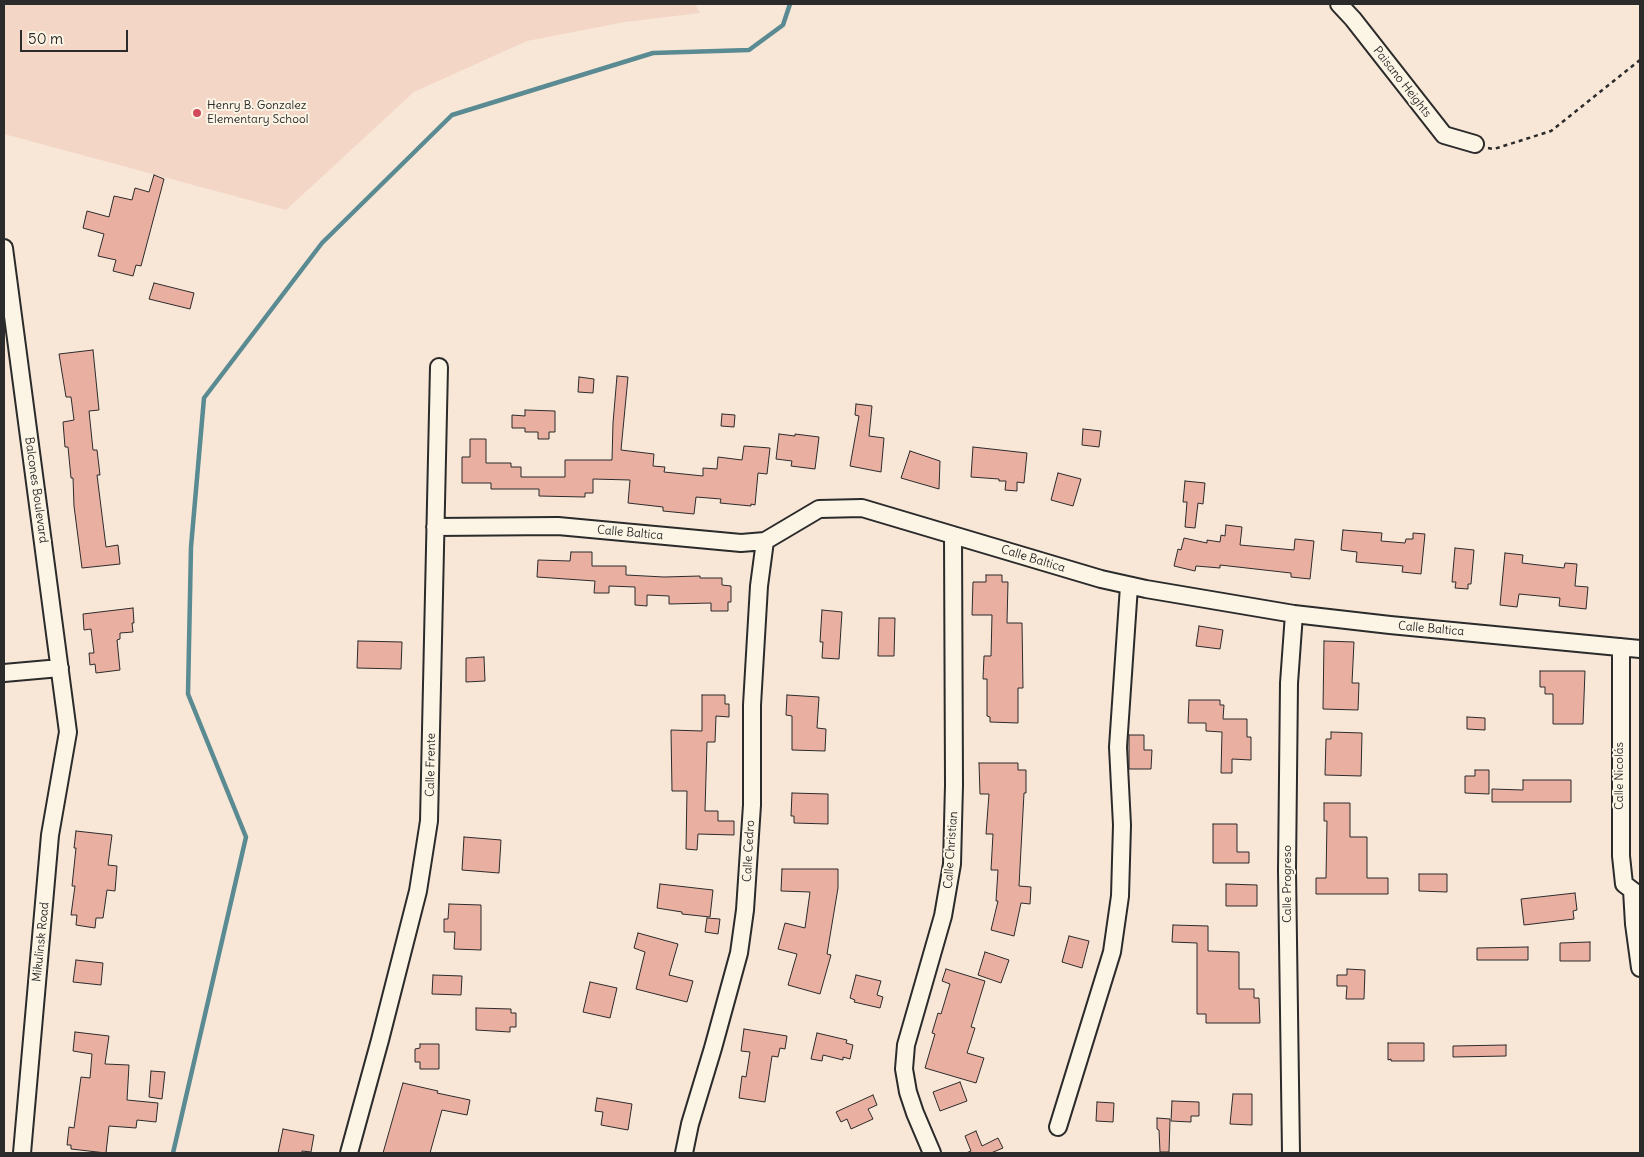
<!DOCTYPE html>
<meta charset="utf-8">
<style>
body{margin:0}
#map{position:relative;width:1644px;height:1157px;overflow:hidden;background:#f8e7d7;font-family:Delius,sans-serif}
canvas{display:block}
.frame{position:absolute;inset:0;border:5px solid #2b2b2b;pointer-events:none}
.scale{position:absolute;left:20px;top:30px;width:108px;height:22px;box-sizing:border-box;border:2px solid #2b2b2b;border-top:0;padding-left:6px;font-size:15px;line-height:18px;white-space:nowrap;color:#2b2b2b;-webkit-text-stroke:4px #fcf5e5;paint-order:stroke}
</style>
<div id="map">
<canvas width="1644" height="1157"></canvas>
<div class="frame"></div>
<div class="scale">50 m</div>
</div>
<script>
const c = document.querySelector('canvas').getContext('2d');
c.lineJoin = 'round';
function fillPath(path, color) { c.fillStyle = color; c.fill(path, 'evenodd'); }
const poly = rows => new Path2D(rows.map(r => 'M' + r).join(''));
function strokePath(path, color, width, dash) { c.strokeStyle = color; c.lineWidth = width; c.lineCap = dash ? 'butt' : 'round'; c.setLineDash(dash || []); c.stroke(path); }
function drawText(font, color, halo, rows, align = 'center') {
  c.font = font + ' Delius,sans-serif'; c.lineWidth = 4; c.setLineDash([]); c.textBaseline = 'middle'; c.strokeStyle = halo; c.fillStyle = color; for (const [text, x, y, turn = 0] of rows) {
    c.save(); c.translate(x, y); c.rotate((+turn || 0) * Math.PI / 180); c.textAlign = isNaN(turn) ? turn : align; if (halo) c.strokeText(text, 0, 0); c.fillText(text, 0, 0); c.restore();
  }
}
fillPath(poly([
 [4,4,695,4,700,13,625,22,527,41,414,92,286,210,4,134]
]), '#f4d6c7');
strokePath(poly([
 [173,1153,246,837,188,694,191,547,204,398,322,243,452,115,653,53,749,50,783,25,790,4]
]), '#5a8a92', 4.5);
const building = poly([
 [154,175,164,179,141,266,136,265,133,276,113,271,116,260,98,256,104,234,83,228,87,211,109,217,114,196,132,200,135,188,149,192,154,175],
 [154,283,194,293,190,309,149,299,154,283],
 [93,350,99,410,89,411,93,450,97,450,100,475,97,475,106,547,118,545,120,564,82,568,74,506,73,478,71,478,68,447,65,447,63,422,74,420,71,397,66,397,59,354,93,350],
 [617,376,628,377,621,450,654,454,653,466,665,467,664,472,703,476,703,468,717,469,718,457,742,460,744,446,770,448,767,474,758,473,755,505,751,504,751,506,720,503,721,499,696,497,694,514,663,511,663,507,628,503,630,480,593,479,593,493,585,493,585,497,539,496,539,489,491,489,491,483,462,483,462,457,470,457,470,439,486,439,486,463,511,463,511,467,521,467,521,477,565,477,565,460,612,460,613,423,617,376],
 [579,377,594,379,593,393,578,392,579,377],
 [856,404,872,406,869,436,884,438,881,472,850,466,859,416,855,415,856,404],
 [525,410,555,411,555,432,549,432,549,439,538,439,538,432,525,432,525,428,512,428,512,415,525,416,525,410],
 [722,414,735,415,734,427,721,426,722,414],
 [1083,429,1101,431,1099,447,1082,445,1083,429],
 [779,434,795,436,795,434,819,437,815,469,791,466,792,461,776,459,779,434],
 [973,447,1027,453,1024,483,1017,482,1017,491,1005,490,1006,481,999,481,999,479,971,477,973,447],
 [910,451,940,461,939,489,901,478,910,451],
 [1058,473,1081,479,1073,506,1051,500,1058,473],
 [1185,481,1205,483,1203,504,1198,503,1195,528,1185,527,1187,502,1183,502,1185,481],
 [1226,525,1242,527,1240,545,1294,550,1295,539,1314,541,1310,579,1291,577,1291,573,1220,565,1220,568,1196,566,1195,571,1174,566,1178,549,1181,550,1184,538,1207,543,1207,540,1220,542,1221,535,1225,536,1226,525],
 [1343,530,1382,533,1381,541,1405,543,1406,539,1413,539,1413,533,1425,534,1421,574,1402,572,1403,566,1356,562,1357,552,1341,550,1343,530],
 [1455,548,1474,550,1471,584,1468,584,1468,589,1455,588,1456,582,1452,582,1455,548],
 [571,552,592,552,592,566,626,566,626,575,664,577,700,576,700,578,722,578,722,585,731,586,731,602,728,602,728,611,711,611,711,603,669,604,669,596,647,595,647,606,635,605,635,587,609,586,609,593,594,593,595,581,537,577,538,560,570,561,571,552],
 [1505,553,1523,555,1522,563,1564,568,1565,563,1577,564,1575,586,1588,587,1586,609,1559,606,1560,598,1519,594,1517,607,1500,605,1505,553],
 [986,575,1002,575,1002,582,1008,582,1007,623,1022,623,1023,688,1018,688,1018,723,990,722,990,717,987,716,987,679,983,679,984,656,991,656,992,615,972,615,973,582,986,582,986,575],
 [133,608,134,623,132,623,133,632,120,633,120,639,117,640,120,670,96,673,95,664,90,665,89,653,94,653,91,629,84,630,83,614,133,608],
 [822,610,842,612,839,659,822,658,823,642,820,642,822,610],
 [879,618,895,618,894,656,878,656,879,618],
 [1199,626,1223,630,1220,649,1196,646,1199,626],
 [358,641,402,642,401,669,357,668,358,641],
 [1324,641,1354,642,1352,683,1359,683,1358,710,1323,709,1324,641],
 [484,657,485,681,466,682,466,658,484,657],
 [1540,671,1585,671,1583,724,1553,724,1553,694,1545,694,1545,687,1540,687,1540,671],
 [702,695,725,695,725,704,729,704,729,717,716,716,715,742,707,742,705,811,718,811,718,821,734,821,734,835,698,834,697,850,686,849,687,791,672,791,671,730,702,731,702,695],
 [787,695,819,697,817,728,826,729,825,751,792,750,792,716,786,715,787,695],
 [1189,700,1220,700,1220,705,1224,705,1223,719,1247,719,1247,737,1251,737,1251,760,1232,759,1232,773,1221,773,1222,732,1206,731,1206,723,1188,723,1189,700],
 [1467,717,1485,718,1485,730,1467,729,1467,717],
 [1331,732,1362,733,1361,776,1325,775,1326,739,1331,739,1331,732],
 [1129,735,1144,735,1144,750,1152,750,1151,769,1129,769,1129,735],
 [979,763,1018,763,1018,770,1026,770,1026,793,1024,793,1019,886,1031,887,1030,904,1021,903,1014,936,991,930,998,901,996,901,998,870,991,870,993,834,986,834,989,794,980,794,979,763],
 [1475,770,1489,770,1489,794,1465,793,1465,776,1475,776,1475,770],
 [1523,780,1571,780,1571,802,1492,802,1492,789,1523,790,1523,780],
 [792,793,828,794,828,824,794,823,794,816,791,816,792,793],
 [1324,803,1350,803,1350,837,1367,837,1367,878,1388,878,1388,894,1316,894,1316,878,1326,878,1327,821,1324,821,1324,803],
 [1213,824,1237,824,1237,852,1249,852,1249,863,1213,863,1213,824],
 [76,831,112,835,108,865,117,866,115,891,107,890,103,918,96,918,95,928,76,925,77,915,71,915,75,886,72,886,76,848,74,848,76,831],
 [464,837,501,840,499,873,462,870,464,837],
 [782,869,838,869,838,888,827,954,831,955,820,994,788,985,797,954,778,949,785,923,805,928,810,892,781,891,782,869],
 [1419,874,1447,874,1447,892,1419,891,1419,874],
 [660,884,713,890,710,917,682,914,682,912,657,908,660,884],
 [1226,884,1257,885,1257,906,1226,906,1226,884],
 [1575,893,1577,910,1573,911,1574,919,1524,925,1521,899,1575,893],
 [449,904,481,905,481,950,454,949,455,932,444,932,444,919,448,919,449,904],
 [707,918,720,919,718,934,705,932,707,918],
 [1173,925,1208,926,1208,951,1239,952,1239,989,1254,989,1254,998,1259,998,1260,1023,1206,1023,1206,1014,1197,1014,1197,943,1172,942,1173,925],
 [638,933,678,944,669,975,693,981,687,1002,636,989,645,952,634,948,638,933],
 [1069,936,1089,941,1082,968,1062,962,1069,936],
 [1590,942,1590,961,1560,961,1560,943,1590,942],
 [1528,947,1528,960,1477,960,1477,948,1528,947],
 [985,952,1009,960,1001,983,978,975,985,952],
 [76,960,103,963,101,985,73,982,76,960],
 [946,969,985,981,971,1027,975,1028,967,1053,984,1058,976,1083,925,1068,935,1034,932,1033,938,1013,941,1014,950,984,942,981,946,969],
 [1347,969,1365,970,1364,999,1346,999,1347,986,1337,986,1337,975,1347,975,1347,969],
 [433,975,462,976,461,995,432,994,433,975],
 [856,975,881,981,877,995,883,997,880,1008,854,1002,855,1000,850,998,856,975],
 [590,982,617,988,610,1018,583,1012,590,982],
 [476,1008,511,1009,511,1013,516,1013,516,1027,510,1027,510,1032,476,1030,476,1008],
 [744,1029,787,1036,785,1049,780,1048,778,1057,772,1056,765,1102,739,1098,742,1076,746,1077,750,1052,741,1051,744,1029],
 [75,1032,109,1036,105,1064,129,1065,127,1100,158,1103,156,1122,137,1120,136,1128,109,1126,106,1153,71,1149,71,1145,67,1145,69,1127,74,1128,81,1077,90,1078,92,1054,73,1051,75,1032],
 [817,1033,847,1040,846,1043,853,1045,850,1059,843,1057,843,1060,823,1055,822,1061,811,1059,817,1033],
 [1388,1043,1424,1043,1424,1061,1391,1061,1391,1059,1388,1060,1388,1043],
 [420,1044,439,1044,439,1069,420,1069,420,1062,415,1062,415,1049,420,1048,420,1044],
 [1506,1045,1506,1056,1453,1057,1453,1046,1506,1045],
 [151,1071,165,1072,162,1099,149,1097,151,1071],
 [960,1082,967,1101,940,1111,933,1092,960,1082],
 [403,1083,438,1091,437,1093,470,1100,467,1115,442,1110,430,1153,383,1153,403,1083],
 [1233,1094,1252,1094,1252,1125,1230,1124,1233,1094],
 [873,1095,877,1105,868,1109,873,1119,851,1129,847,1119,841,1122,836,1112,873,1095],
 [597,1098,632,1104,628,1130,601,1125,603,1112,595,1111,597,1098],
 [1172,1101,1199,1102,1199,1116,1191,1116,1191,1122,1171,1121,1172,1101],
 [1097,1102,1114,1103,1113,1122,1096,1121,1097,1102],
 [1157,1118,1170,1119,1169,1152,1160,1152,1159,1130,1157,1129,1157,1118],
 [283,1129,314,1135,311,1152,302,1151,302,1153,278,1153,283,1129],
 [976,1131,982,1146,998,1138,1003,1148,991,1153,966,1153,971,1151,965,1136,976,1131]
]);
fillPath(building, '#e9b0a1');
strokePath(building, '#2b2b2b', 1);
const minor = poly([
 [1339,4,1353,19,1444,135,1475,144],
 [4,248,68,732,50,835,22,1153],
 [435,527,558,526,741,543,765,541,819,509,862,508,1101,579,1146,589,1294,614,1390,625,1640,649],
 [1621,647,1621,856,1624,884,1640,896],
 [4,673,60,668],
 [1632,890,1634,924,1640,968],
 [1058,1127,1112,952,1120,896,1122,825,1118,747,1129,586],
 [349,1153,380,1040,418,891,429,821,439,367],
 [684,1153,690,1124,713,1048,739,953,745,910,752,805,752,705,759,586,765,541],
 [932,1153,915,1113,908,1092,904,1069,906,1045,943,916,952,864,954,785,953,535],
 [1291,1153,1287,870,1289,683,1294,614]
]);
strokePath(minor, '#2b2b2b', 20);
strokePath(poly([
 [1488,148,1494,149,1551,131,1640,60]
]), '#2b2b2b', 2.5, [4, 4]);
strokePath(minor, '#fcf5e5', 16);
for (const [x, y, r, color] of [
 [197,113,5,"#d1495b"]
]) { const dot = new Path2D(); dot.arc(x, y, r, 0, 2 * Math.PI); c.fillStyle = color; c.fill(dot); strokePath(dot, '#fcf5e5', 2); }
drawText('12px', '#2b2b2b', '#fcf5e5', [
 ["Paisano Heights",1402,82,52],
 ["Balcones Boulevard",36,490,82],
 ["Calle Baltica",630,533,5],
 ["Calle Baltica",1033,559,17],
 ["Calle Baltica",1431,629,5],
 ["Calle Frente",431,765,-89],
 ["Calle Nicolás",1620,776,-90],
 ["Calle Christian",951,850,-86],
 ["Calle Cedro",749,851,-87],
 ["Calle Progreso",1288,884,-90],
 ["Mikulinsk Road",41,942,-84]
]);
drawText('12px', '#2b2b2b', '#fcf5e5', [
 ["Henry B. Gonzalez",207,106],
 ["Elementary School",207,120]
], 'left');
</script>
